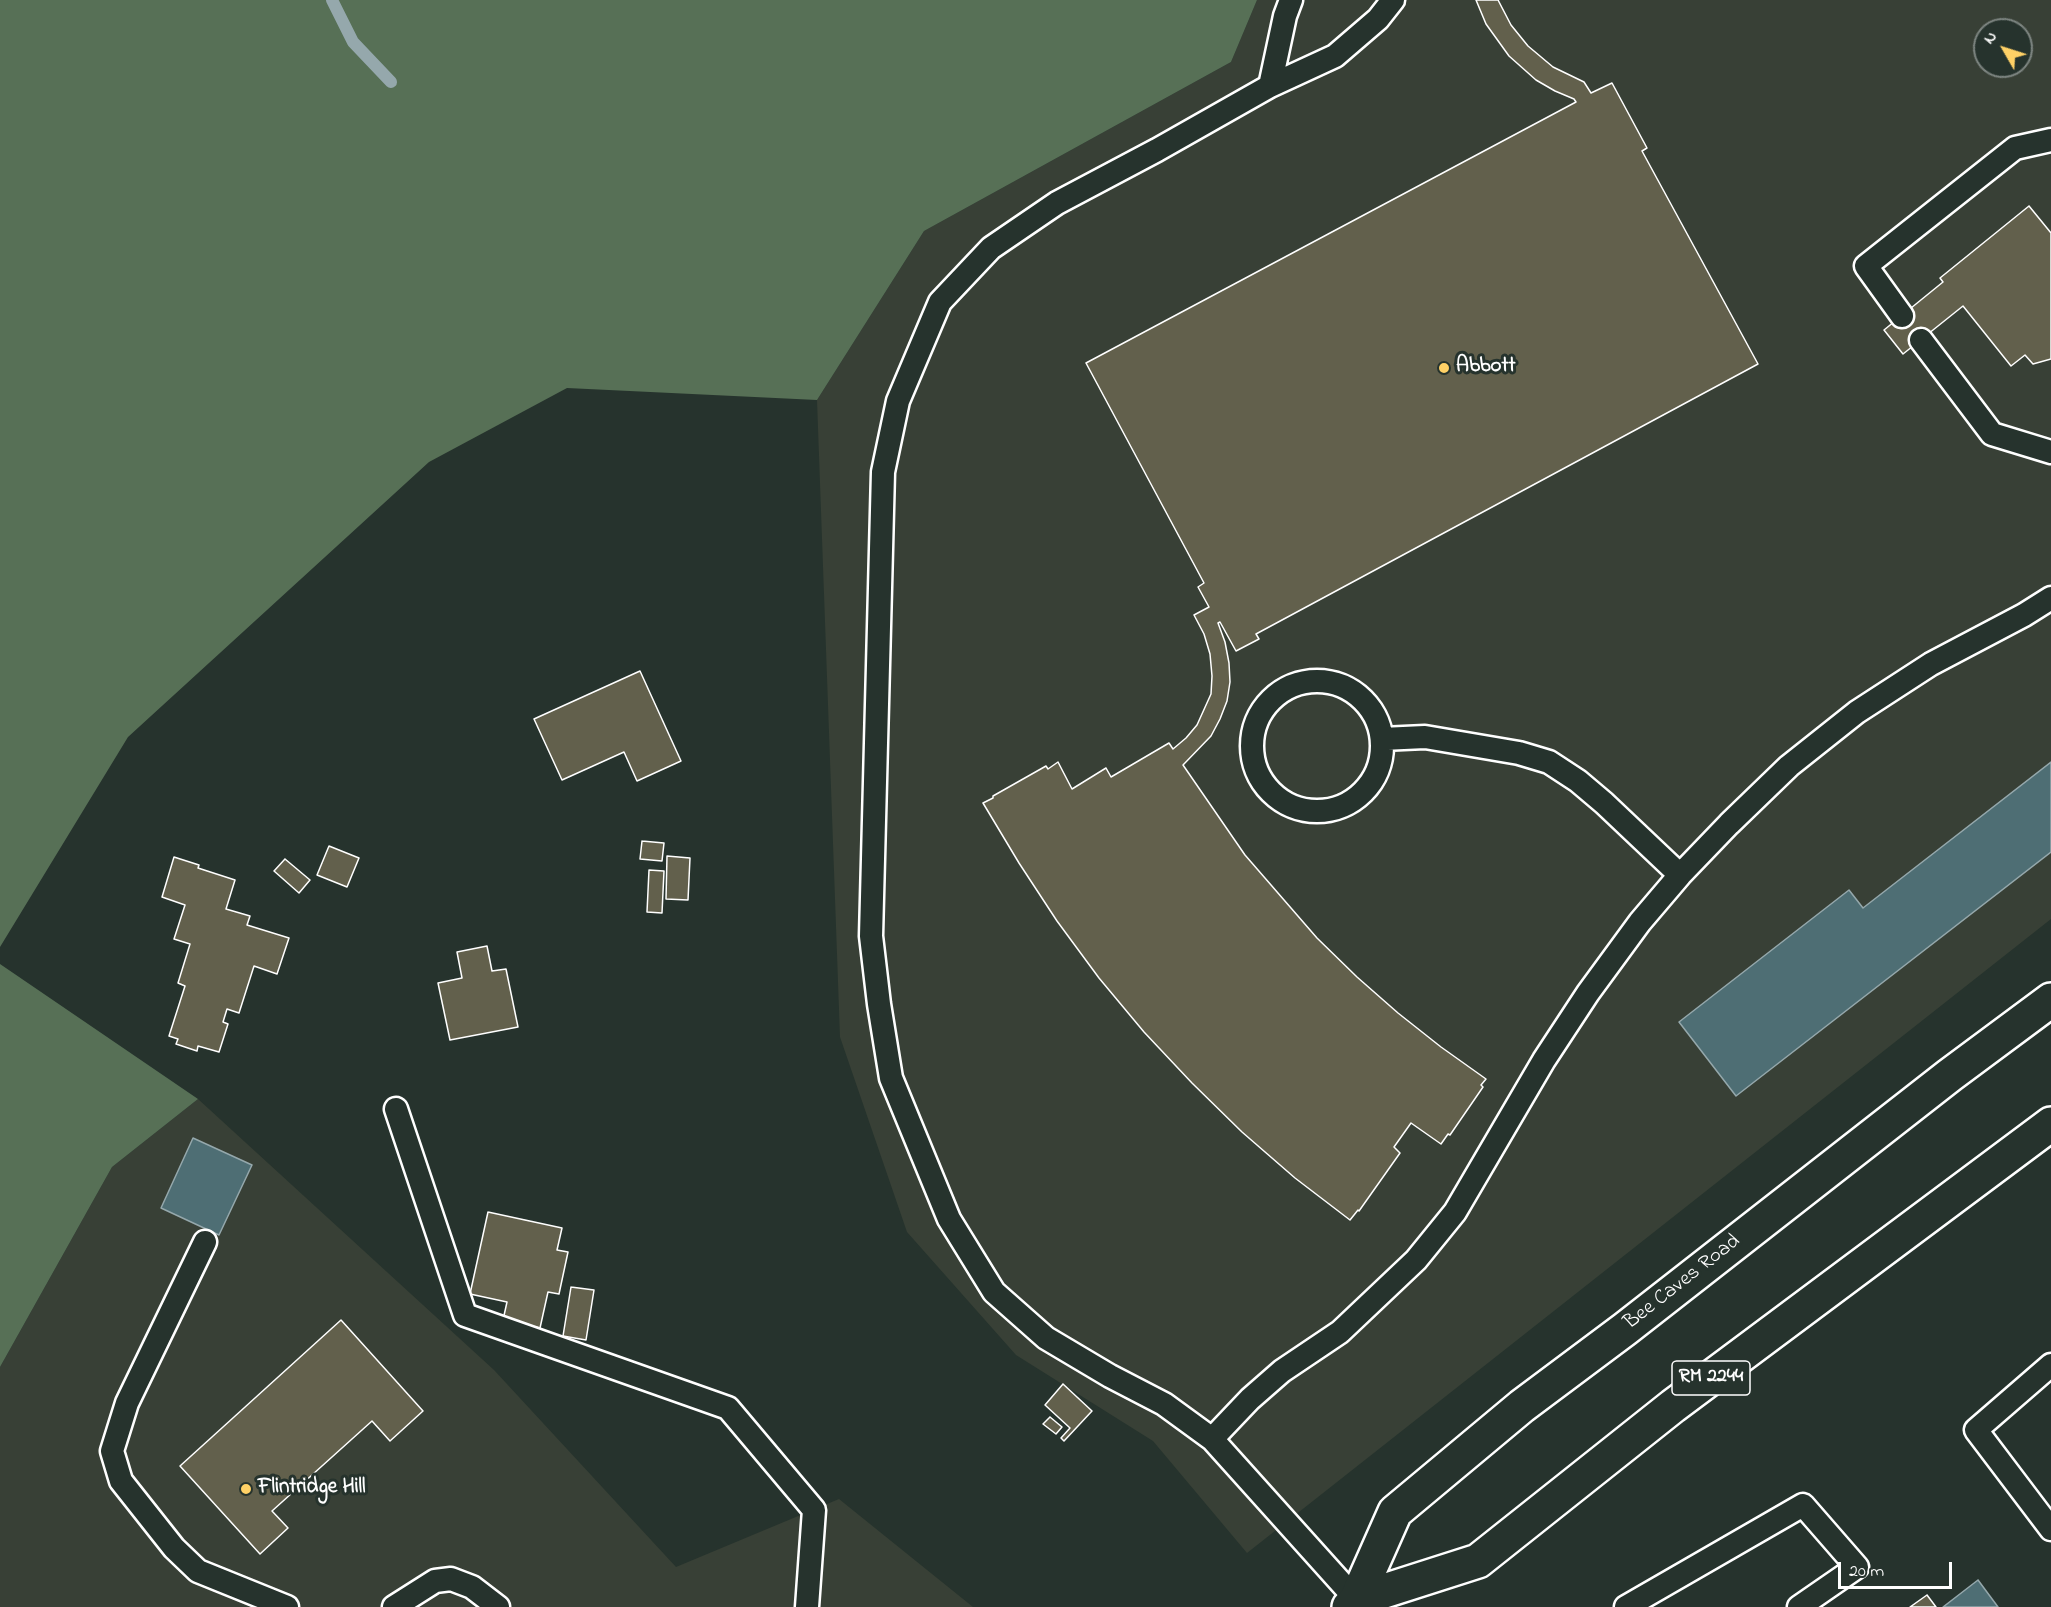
<!DOCTYPE html>
<style>
body{margin:0}
#map{position:relative;width:2051px;height:1607px;overflow:hidden;background:#26332d;font-family:"Indie Flower",sans-serif}
canvas{display:block}
.north{position:absolute;left:1973px;top:18px;width:60px;height:60px;box-sizing:border-box;background:#26332d;border:2px solid #7d8581;border-radius:50%;rotate:309deg;font-size:16px;font-weight:700;line-height:24px;text-align:center;color:#fff}
.north::after{content:'';display:block;margin:auto;width:21px;height:27px;background:#ffd166;clip-path:polygon(50% 0,100% 100%,50% 72%,0 100%)}
.scale{position:absolute;left:1838px;top:1562px;width:114px;height:27px;box-sizing:border-box;border:3px solid #fff;border-top:0;padding-left:8px;font-size:18px;line-height:21px;white-space:nowrap;color:#fff;-webkit-text-stroke:4px #26332d;paint-order:stroke}
</style>
<div id="map">
<canvas width="2051" height="1607"></canvas>
<div class="north">N</div>
<div class="scale">20 m</div>
</div>
<script>
const c = document.querySelector('canvas').getContext('2d');
c.lineJoin = 'round';
function fillPath(path, color) { c.fillStyle = color; c.fill(path, 'evenodd'); }
const poly = rows => new Path2D(rows.map(r => 'M' + r).join(''));
function strokePath(path, color, width, dash) { c.strokeStyle = color; c.lineWidth = width; c.lineCap = dash ? 'butt' : 'round'; c.setLineDash(dash || []); c.stroke(path); }
function drawText(font, color, halo, rows, align = 'center') {
  c.font = font + ' "Indie Flower",sans-serif'; c.lineWidth = 6; c.setLineDash([]); c.textBaseline = 'middle'; c.strokeStyle = halo; c.fillStyle = color; for (const [text, x, y, turn = 0] of rows) {
    c.save(); c.translate(x, y); c.rotate((+turn || 0) * Math.PI / 180); c.textAlign = isNaN(turn) ? turn : align; if (halo) c.strokeText(text, 0, 0); c.fillText(text, 0, 0); c.restore();
  }
}
fillPath(poly([
 [1257,0,2051,0,2051,919,1247,1553,1153,1441,1016,1355,907,1232,840,1037,817,400,924,231,1231,62],
 [1985,30,2021,30,2021,66,1985,66],
 [198,1099,494,1370,676,1567,839,1499,973,1607,0,1607,0,1367,112,1167]
]), '#384036');
fillPath(poly([
 [0,0,1257,0,1231,62,924,231,817,400,567,388,429,462,128,737,0,947],
 [0,964,198,1099,112,1167,0,1367]
]), '#577056');
const water = poly([
 [2051,762,2051,852,1736,1096,1679,1022,1849,890,1863,908,2051,762],
 [193,1138,252,1165,219,1235,161,1208,193,1138],
 [1978,1580,1998,1607,1943,1607,1978,1580]
]);
fillPath(water, '#4e6e74');
strokePath(water, '#95a8ac', 1.5);
strokePath(poly([
 [332,0,353,42,391,82]
]), '#95a8ac', 12);
const building = poly([
 [1476,0,1498,0,1511,25,1528,46,1553,67,1584,82,1591,93,1612,83,1647,148,1642,151,1758,364,1256,634,1259,639,1236,651,1220,622,1218,623,1225,642,1229,663,1230,682,1227,701,1220,719,1211,736,1183,765,1245,855,1317,938,1357,977,1398,1013,1441,1047,1486,1079,1481,1085,1483,1087,1450,1135,1448,1134,1441,1144,1411,1123,1394,1147,1400,1153,1359,1211,1358,1210,1350,1220,1295,1178,1242,1132,1192,1083,1144,1032,1099,978,1057,921,1019,863,983,803,993,798,993,796,1046,766,1048,769,1058,762,1072,789,1106,768,1111,777,1169,743,1173,749,1186,738,1197,725,1211,694,1212,676,1210,654,1204,634,1194,615,1209,607,1198,587,1204,583,1086,363,1576,102,1574,99,1555,91,1536,80,1509,56,1486,24,1476,0],
 [2029,206,2051,233,2051,359,2033,364,2025,355,2011,366,1963,306,1903,354,1884,330,1943,282,1940,278,2029,206],
 [640,671,681,761,637,781,624,752,562,780,534,719,640,671],
 [642,841,664,843,662,861,640,859,642,841],
 [329,846,359,858,347,887,317,875,329,846],
 [667,856,690,858,688,900,666,899,667,856],
 [174,857,199,865,198,868,235,880,226,909,250,916,247,925,289,938,277,974,254,966,239,1013,227,1009,223,1022,228,1024,219,1052,198,1046,197,1051,176,1044,178,1039,169,1036,185,986,178,983,190,944,174,939,185,905,162,897,174,857],
 [285,859,310,880,299,893,274,871,285,859],
 [649,870,664,871,662,913,647,912,649,870],
 [487,946,492,971,506,969,518,1027,450,1040,438,983,462,978,457,952,487,946],
 [488,1212,562,1228,557,1250,568,1252,559,1294,548,1292,540,1328,503,1320,507,1302,470,1294,488,1212],
 [571,1287,594,1290,586,1340,563,1336,571,1287],
 [341,1320,423,1411,390,1441,372,1421,272,1511,288,1528,260,1554,180,1466,341,1320],
 [1063,1384,1092,1411,1064,1441,1061,1438,1070,1428,1045,1405,1063,1384],
 [1050,1417,1062,1427,1056,1434,1043,1424,1050,1417],
 [1927,1595,1936,1607,1910,1607,1927,1595]
]);
fillPath(building, '#62604c');
strokePath(building, '#fff', 1.5);
const lane = poly([
 [1270,86,1285,16,1291,0],
 [1902,316,1866,266,2015,148,2051,140],
 [1921,340,1992,434,2051,452],
 '1252 746a65 65 0 1 1 130 0a65 65 0 1 1-130 0Z',
 [1382,739,1425,737,1519,753,1549,762,1578,781,1604,803,1680,875],
 [396,1109,465,1315,728,1408,814,1510,807,1607],
 [205,1242,127,1403,112,1451,121,1481,174,1548,198,1571,287,1607],
 [2051,1365,1976,1430,2051,1529],
 [1212,1439,1250,1399,1282,1371,1340,1332,1416,1260,1455,1212,1544,1060,1588,993,1640,922,1680,875,1729,824,1789,766,1857,712,1931,664,2024,615,2051,598],
 [394,1607,435,1581,451,1579,472,1587,498,1607],
 [1363,1607,1212,1439,1164,1404,1110,1376,1046,1338,994,1292,949,1219,891,1078,879,1004,871,936,883,472,898,401,940,302,991,248,1057,203,1157,150,1270,86,1335,56,1378,19,1393,0],
 [1626,1607,1803,1505,1857,1567,1799,1607]
]);
const primary = poly([
 [1356,1600,1478,1561,1673,1406,2051,1124],
 [1349,1607,1356,1600,1395,1512,1522,1406,1625,1329,1950,1075,2051,1000]
]);
strokePath(lane, '#fff', 27);
strokePath(primary, '#fff', 38);
strokePath(lane, '#26332d', 22);
strokePath(primary, '#26332d', 33);
for (const [x, y, r, color] of [
 [1444,368,6,"#ffd166"],
 [246,1489,6,"#ffd166"]
]) { const dot = new Path2D(); dot.arc(x, y, r, 0, 2 * Math.PI); c.fillStyle = color; c.fill(dot); strokePath(dot, '#26332d', 2); }
for (const [x, y, w] of [
 [1711,1378,78]
]) { const box = new Path2D(); box.roundRect(x - w / 2, y - 17, w, 34, 4.5); c.fillStyle = '#26332d'; c.fill(box); strokePath(box, '#fff', 1.5); }
drawText('bold 20px', '#fff', null, [
 ["RM 2244",1711,1378]
]);
drawText('bold 21px', '#fff', '#26332d', [
 ["Abbott",1456,368],
 ["Flintridge Hill",258,1489]
], 'left');
drawText('21px', '#fff', '#26332d', [
 ["Bee Caves Road",1683,1283,-38]
]);
</script>
